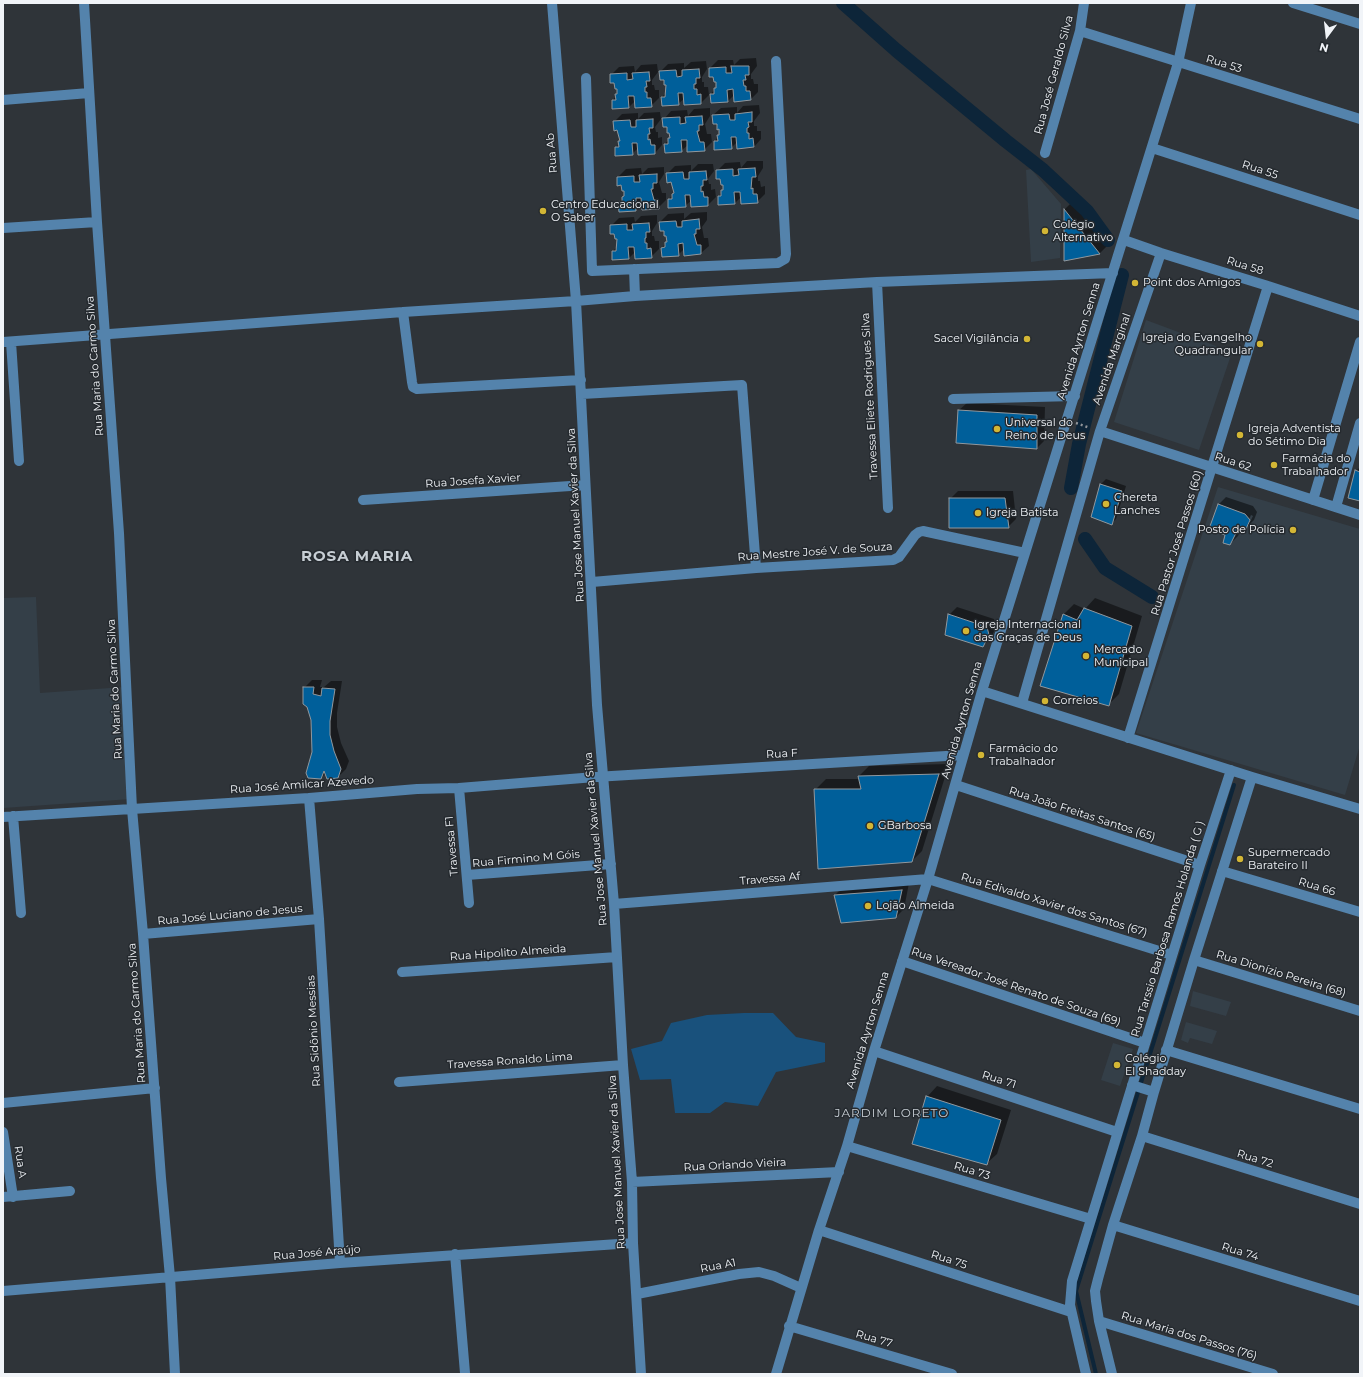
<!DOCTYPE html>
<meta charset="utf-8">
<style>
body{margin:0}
#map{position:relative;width:1363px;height:1377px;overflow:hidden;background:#2f3439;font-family:Montserrat,sans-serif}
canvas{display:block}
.frame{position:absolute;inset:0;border:4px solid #f1f4f8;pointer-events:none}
.north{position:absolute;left:1307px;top:16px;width:40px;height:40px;-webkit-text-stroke:3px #252a2f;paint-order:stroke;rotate:195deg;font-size:11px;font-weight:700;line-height:16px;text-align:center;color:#f1f4f8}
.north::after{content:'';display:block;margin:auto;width:14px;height:18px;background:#f1f4f8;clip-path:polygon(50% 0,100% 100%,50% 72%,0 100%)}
</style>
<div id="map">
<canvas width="1363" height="1377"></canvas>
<div class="frame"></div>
<div class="north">N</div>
</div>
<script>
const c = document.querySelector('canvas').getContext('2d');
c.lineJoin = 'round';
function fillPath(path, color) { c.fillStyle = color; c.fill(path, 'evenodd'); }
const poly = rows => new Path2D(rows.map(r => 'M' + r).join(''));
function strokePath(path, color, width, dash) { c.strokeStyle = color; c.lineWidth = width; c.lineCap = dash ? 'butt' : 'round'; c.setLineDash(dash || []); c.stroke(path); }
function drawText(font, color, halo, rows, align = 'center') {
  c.font = font + ' Montserrat,sans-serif'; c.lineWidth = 3; c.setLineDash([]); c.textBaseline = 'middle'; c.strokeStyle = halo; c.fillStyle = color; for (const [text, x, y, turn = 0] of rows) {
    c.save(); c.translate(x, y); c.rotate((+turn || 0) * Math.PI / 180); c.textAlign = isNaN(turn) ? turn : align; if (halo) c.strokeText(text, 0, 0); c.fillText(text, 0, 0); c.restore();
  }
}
fillPath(poly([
 [1031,169,1061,204,1060,258,1031,262,1026,170],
 [1146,320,1232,352,1199,450,1114,422],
 [1218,487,1360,529,1360,745,1345,795,1136,733],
 [36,597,40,693,124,687,131,799,3,808,3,598],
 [1193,991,1231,1002,1226,1016,1190,1006],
 [1186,1022,1217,1031,1212,1044,1190,1038,1188,1043,1181,1040],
 [1113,1043,1133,1049,1120,1086,1101,1080]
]), '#343f48');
fillPath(poly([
 [744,1013,773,1013,796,1037,825,1043,825,1062,776,1072,758,1106,725,1102,710,1113,675,1113,671,1079,640,1080,631,1049,662,1041,671,1023,707,1015]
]), '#19517c');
fillPath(poly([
 [756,58,757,66,751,74,751,79,753,79,754,84,758,84,758,92,751,99,734,95,728,101,711,94,717,86,717,81,710,68,718,60,733,60,734,65,740,59],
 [706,61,707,69,702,77,702,82,704,82,704,87,708,87,709,95,701,103,685,98,678,104,662,97,666,93,667,84,660,72,668,64,684,63,684,68,691,62],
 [657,64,658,72,652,80,652,85,654,85,655,90,659,90,659,98,651,106,635,101,629,107,613,100,618,93,615,82,611,75,619,67,634,66,635,72,641,65],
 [759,105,760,113,754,121,754,126,757,126,757,131,761,131,761,139,754,147,737,142,731,148,715,141,720,134,718,123,713,115,721,108,737,107,737,113,743,106],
 [710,108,710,116,705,124,707,134,711,134,712,142,704,150,688,145,681,151,665,144,671,137,668,126,664,119,671,111,687,110,688,116,694,109],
 [660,112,661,119,655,127,656,132,658,132,658,138,662,137,662,145,655,153,638,148,632,154,616,148,621,140,614,122,622,114,638,113,638,119,644,113],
 [747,161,763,161,763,168,758,176,758,181,760,181,761,187,765,186,765,194,757,202,741,197,735,203,719,196,724,189,724,184,717,171,725,163,740,162,741,168],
 [698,164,713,164,714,171,708,179,709,184,711,184,711,190,715,189,716,197,708,205,692,200,685,206,669,200,674,192,672,181,667,174,675,166,691,165,691,171],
 [664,167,664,174,659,182,662,193,666,193,666,200,658,208,642,203,636,210,619,203,625,195,622,184,618,185,618,177,626,169,641,168,642,174,648,168],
 [1072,202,1107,246,1100,253,1065,260,1065,209],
 [707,212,707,220,702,227,704,238,708,238,709,246,701,253,685,248,678,255,662,248,668,240,665,230,660,222,668,214,684,213,684,219,691,213],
 [657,215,657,223,652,231,652,236,654,236,655,241,659,241,659,249,651,257,635,252,629,258,613,259,613,251,617,247,618,238,611,226,619,218,634,217,635,222,641,216],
 [967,403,1045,407,1044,441,1037,448,959,410],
 [1360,467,1360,500,1356,471],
 [1106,479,1126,486,1116,519,1111,524,1101,484],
 [958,491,1013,491,1016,519,1008,527,950,499],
 [1226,497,1253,506,1257,512,1254,520,1246,528,1242,528,1238,536,1230,544,1219,504],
 [1251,515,1253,516,1250,522,1248,522],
 [1095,598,1142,616,1119,694,1108,705,1063,615,1074,604,1085,609],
 [957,607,994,619,996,627,991,638,983,646,949,615],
 [312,680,322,680,320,687,324,687,331,681,342,681,337,713,337,727,341,743,349,761,346,769,338,777,326,773,321,778,313,752,312,720,304,688],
 [949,764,922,851,912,861,815,790,826,779,860,779,859,776,869,766],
 [909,883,904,909,896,917,835,895,843,887],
 [937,1086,1011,1110,997,1154,986,1164,927,1097]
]), '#0007');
strokePath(poly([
 [1096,1374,1076,1291,1234,785]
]), '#0d2539', 4);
strokePath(poly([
 [843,3,896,50,1006,141,1043,170,1087,211,1108,240],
 [1071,488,1079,444,1122,275],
 [1085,539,1105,568,1152,597]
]), '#0d2539', 14);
const building = poly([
 [731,66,749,66,749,75,745,75,746,80,743,80,744,86,746,86,746,91,750,91,751,100,734,102,733,89,727,90,728,102,711,103,710,94,714,94,714,88,716,88,716,82,714,82,713,77,709,77,709,68,726,67,726,73,732,73,731,66],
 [699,69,700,78,696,78,696,84,694,84,694,89,697,89,697,95,701,94,701,104,684,105,683,93,678,93,679,105,662,106,661,97,665,97,666,85,664,85,664,80,660,80,659,71,676,70,677,77,682,76,682,70,699,69],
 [649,72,650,81,646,81,647,87,645,87,645,92,647,92,647,98,651,98,652,107,635,108,634,96,628,96,629,108,612,109,612,100,616,100,615,94,617,94,617,89,615,89,614,83,610,83,610,74,627,73,627,80,633,79,632,73,649,72],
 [752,112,752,122,748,122,749,127,747,128,747,133,749,133,749,139,753,138,754,147,737,149,736,137,731,137,732,149,714,150,714,141,718,141,717,135,719,135,719,129,717,130,717,124,713,124,712,115,729,114,730,120,735,120,735,114,752,112],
 [702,116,703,125,699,125,699,131,697,131,700,142,704,142,705,151,687,152,687,140,681,140,682,152,665,153,664,144,668,144,668,138,670,138,669,133,667,133,667,127,663,127,662,118,680,117,680,124,686,123,685,117,702,116],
 [653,119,653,128,649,128,650,134,648,134,648,140,650,139,651,145,655,145,655,154,638,155,637,143,632,143,633,155,615,156,615,147,619,147,618,141,620,141,617,130,614,131,613,121,630,120,631,127,636,127,636,120,653,119],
 [755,168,756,177,752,177,751,189,753,188,753,194,757,194,758,203,741,204,740,192,734,192,735,204,718,205,718,196,721,196,721,190,723,190,723,185,721,185,720,179,716,179,716,170,733,169,733,176,739,175,738,169,755,168],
 [706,171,707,180,703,180,703,186,701,186,701,192,703,191,704,197,708,197,708,206,691,207,690,195,685,195,686,207,668,208,668,199,672,199,672,194,674,193,671,182,667,183,666,173,683,172,684,179,689,179,689,172,706,171],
 [657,174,657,183,653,183,653,189,651,189,654,200,658,200,659,209,642,210,641,198,636,198,636,211,619,212,618,202,622,202,622,197,624,196,624,191,622,191,621,185,617,186,617,177,634,176,634,182,640,182,639,175,657,174],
 [1064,209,1100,254,1064,261,1064,209],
 [699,219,700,229,696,229,696,234,694,234,697,245,701,245,701,254,684,256,683,243,678,244,679,256,662,257,661,248,665,247,665,242,667,242,666,236,664,236,664,231,660,231,659,222,676,221,677,227,682,227,682,221,699,219],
 [649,223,650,232,646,232,646,238,645,238,645,243,647,243,647,249,651,248,652,258,635,259,634,247,628,247,629,259,612,260,612,251,616,251,617,239,615,239,614,234,610,234,610,225,627,224,627,230,633,230,632,224,649,223],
 [958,410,1037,415,1037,449,956,443,958,410],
 [1355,470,1360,472,1360,501,1348,498,1355,470],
 [1100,484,1122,491,1112,525,1091,517,1100,484],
 [949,498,1005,498,1009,528,949,528,949,498],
 [1218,504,1245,514,1250,520,1246,529,1238,529,1230,545,1223,543,1225,535,1209,529,1218,504],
 [1084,608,1132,626,1109,706,1040,686,1063,614,1077,620,1084,608],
 [948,614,987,627,989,635,983,647,945,635,948,614],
 [303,687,314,687,313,694,321,696,322,688,335,689,330,721,330,735,334,751,341,769,338,778,327,779,324,771,321,779,308,778,306,773,312,752,311,720,307,707,303,704,303,687],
 [939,774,912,862,818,869,814,789,861,789,858,776,939,774],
 [902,890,896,918,841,923,834,895,902,890],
 [926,1096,1001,1120,987,1165,912,1144,926,1096]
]);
fillPath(building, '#005f9a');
strokePath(building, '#91989e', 1);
strokePath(poly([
 [1076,423,1090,428]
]), '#91959a', 2.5, [2, 3]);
strokePath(poly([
 [84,3,97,222,119,533,132,809,143,934,161,1178,170,1277,175,1374],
 [552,3,576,301,597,705,614,904,623,1065,632,1182,633,1243,641,1374],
 [1293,3,1360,24],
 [1080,31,1360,119],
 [586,78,592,271,778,263,785,259,786,254,776,61],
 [3,100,89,93],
 [1152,148,1360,215],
 [1045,153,1080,31,1084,3],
 [3,228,97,222],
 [1124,240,1161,253,1268,286,1360,316],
 [634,269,635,296],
 [877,282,888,508],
 [403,312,412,382,413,387,417,389,581,380],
 [3,342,403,312,576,301,635,296,877,282,1113,273],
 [11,342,19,461],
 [582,394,742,385,756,568],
 [953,399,1075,396],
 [1100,431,1360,515],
 [363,500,585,485],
 [1313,500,1360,342],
 [1336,507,1360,423],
 [592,582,756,568,893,560,899,557,915,535,919,532,923,531,1025,553],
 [982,691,1252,777,1360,809],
 [1022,703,1100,431,1161,253],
 [1128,738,1268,286],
 [956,785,1200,865],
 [459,788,469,903],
 [309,798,319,919,340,1263],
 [13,816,21,913],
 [3,817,309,798,417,789,459,788,595,777,963,755],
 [1222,871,1360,912],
 [467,875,611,864],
 [614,904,928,879,1172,955],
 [143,934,319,919],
 [1194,960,1360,1011],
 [902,961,1145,1043],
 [402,972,617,957],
 [1166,1050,1360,1109],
 [874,1051,1117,1132],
 [399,1082,623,1065],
 [1132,1085,1154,1092],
 [3,1103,155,1088],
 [3,1132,13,1197],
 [1142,1136,1360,1204],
 [847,1146,1091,1219],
 [632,1182,839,1172],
 [3,1197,70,1191],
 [1113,1225,1360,1301],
 [819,1230,1071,1312],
 [455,1254,465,1373],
 [3,1291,340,1263,633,1243],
 [637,1294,739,1274,759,1272,774,1276,801,1288],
 [1099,1321,1273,1374],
 [789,1326,952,1374],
 [776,1374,819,1230,847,1146,874,1051,928,879,982,691,1178,63,1191,3],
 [1086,1374,1070,1305,1072,1281,1200,865,1231,770],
 [1112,1374,1099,1321,1096,1301,1095,1291,1098,1279,1113,1225,1142,1136,1154,1092,1194,960,1252,777]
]), '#5483ac', 10);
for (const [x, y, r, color] of [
 [543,211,4,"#d3b635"],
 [1045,231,4,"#d3b635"],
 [1135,283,4,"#d3b635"],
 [1027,339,4,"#d3b635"],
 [1260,344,4,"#d3b635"],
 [997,429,4,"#d3b635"],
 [1240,435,4,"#d3b635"],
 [1274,465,4,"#d3b635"],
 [1106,504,4,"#d3b635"],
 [978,513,4,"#d3b635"],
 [1293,530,4,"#d3b635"],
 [966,631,4,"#d3b635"],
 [1086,656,4,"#d3b635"],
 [1045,701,4,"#d3b635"],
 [981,755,4,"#d3b635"],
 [870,826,4,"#d3b635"],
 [1240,859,4,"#d3b635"],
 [868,906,4,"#d3b635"],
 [1117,1065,4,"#d3b635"]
]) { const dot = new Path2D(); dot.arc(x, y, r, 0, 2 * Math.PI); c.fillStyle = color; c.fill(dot); strokePath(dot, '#252a2f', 1.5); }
drawText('11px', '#f1f4f8', '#252a2f', [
 ["Rua 53",1224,64,17],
 ["Rua José Geraldo Silva",1054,75,-75],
 ["Rua Ab",552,153,-95],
 ["Rua 55",1260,170,18],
 ["Rua 58",1245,266,17],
 ["Avenida Ayrton Senna",1079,341,-73],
 ["Avenida Marginal",1112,359,-71],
 ["Rua Maria do Carmo Silva",95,366,-94],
 ["Travessa Eliete Rodrigues Silva",870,396,-93],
 ["Rua 62",1233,462,18],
 ["Rua Josefa Xavier",473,481,-4],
 ["Rua Jose Manuel Xavier da Silva",576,515,-93],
 ["Rua Pastor José Passos (60)",1177,543,-73],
 ["Rua Mestre José V. de Souza",815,552,-4],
 ["Rua Maria do Carmo Silva",115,689,-93],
 ["Avenida Ayrton Senna",962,720,-74],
 ["Rua F",782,754,-3],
 ["Rua José Amilcar Azevedo",302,785,-4],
 ["Rua João Freitas Santos (65)",1082,814,18],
 ["Rua Jose Manuel Xavier da Silva",596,839,-95],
 ["Travessa F1",452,846,-95],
 ["Rua Firmino M Góis",526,859,-5],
 ["Travessa Af",770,879,-5],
 ["Rua 66",1317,887,17],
 ["Rua Edivaldo Xavier dos Santos (67)",1054,905,17],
 ["Rua José Luciano de Jesus",230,915,-5],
 ["Rua Tarssio Barbosa Ramos Holanda ( G )",1168,929,-73],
 ["Rua Hipolito Almeida",508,953,-4],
 ["Rua Dionízio Pereira (68)",1281,974,17],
 ["Rua Vereador José Renato de Souza (69)",1016,987,19],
 ["Rua Maria do Carmo Silva",137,1013,-94],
 ["Avenida Ayrton Senna",868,1030,-73],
 ["Rua Sidônio Messias",314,1031,-93],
 ["Travessa Ronaldo Lima",510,1061,-4],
 ["Rua 71",999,1080,18],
 ["Rua 72",1255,1159,17],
 ["Rua A",20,1162,82],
 ["Rua Jose Manuel Xavier da Silva",617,1162,-93],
 ["Rua Orlando Vieira",735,1165,-3],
 ["Rua 73",972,1171,17],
 ["Rua 74",1240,1252,17],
 ["Rua José Araújo",317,1253,-5],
 ["Rua 75",949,1260,18],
 ["Rua A1",718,1266,-11],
 ["Rua Maria dos Passos (76)",1189,1336,17],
 ["Rua 77",874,1339,16]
]);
drawText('11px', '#f1f4f8', '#252a2f', [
 ["Centro Educacional",551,205],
 ["O Saber",551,218],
 ["Colégio",1053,225],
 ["Alternativo",1053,238],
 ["Point dos Amigos",1143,283],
 ["Igreja do Evangelho",1252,338,"right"],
 ["Quadrangular",1252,351,"right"],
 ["Sacel Vigilância",1019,339,"right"],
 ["Universal do",1005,423],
 ["Reino de Deus",1005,436],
 ["Igreja Adventista",1248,429],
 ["do Sétimo Dia",1248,442],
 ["Farmácia do",1282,459],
 ["Trabalhador",1282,472],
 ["Chereta",1114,498],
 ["Lanches",1114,511],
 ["Igreja Batista",986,513],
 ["Posto de Polícia",1285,530,"right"],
 ["Igreja Internacional",974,625],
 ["das Graças de Deus",974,638],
 ["Mercado",1094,650],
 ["Municipal",1094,663],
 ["Correios",1053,701],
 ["Farmácio do",989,749],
 ["Trabalhador",989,762],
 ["GBarbosa",878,826],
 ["Supermercado",1248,853],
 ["Barateiro II",1248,866],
 ["Lojão Almeida",876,906],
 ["Colégio",1125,1059],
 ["El Shadday",1125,1072]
], 'left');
c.letterSpacing = '1px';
drawText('12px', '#c7ced4', '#252a2f', [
 ["JARDIM LORETO",892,1113]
]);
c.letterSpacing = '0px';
c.letterSpacing = '1px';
drawText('bold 15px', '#c7ced4', '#252a2f', [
 ["ROSA MARIA",357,557]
]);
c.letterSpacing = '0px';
</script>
